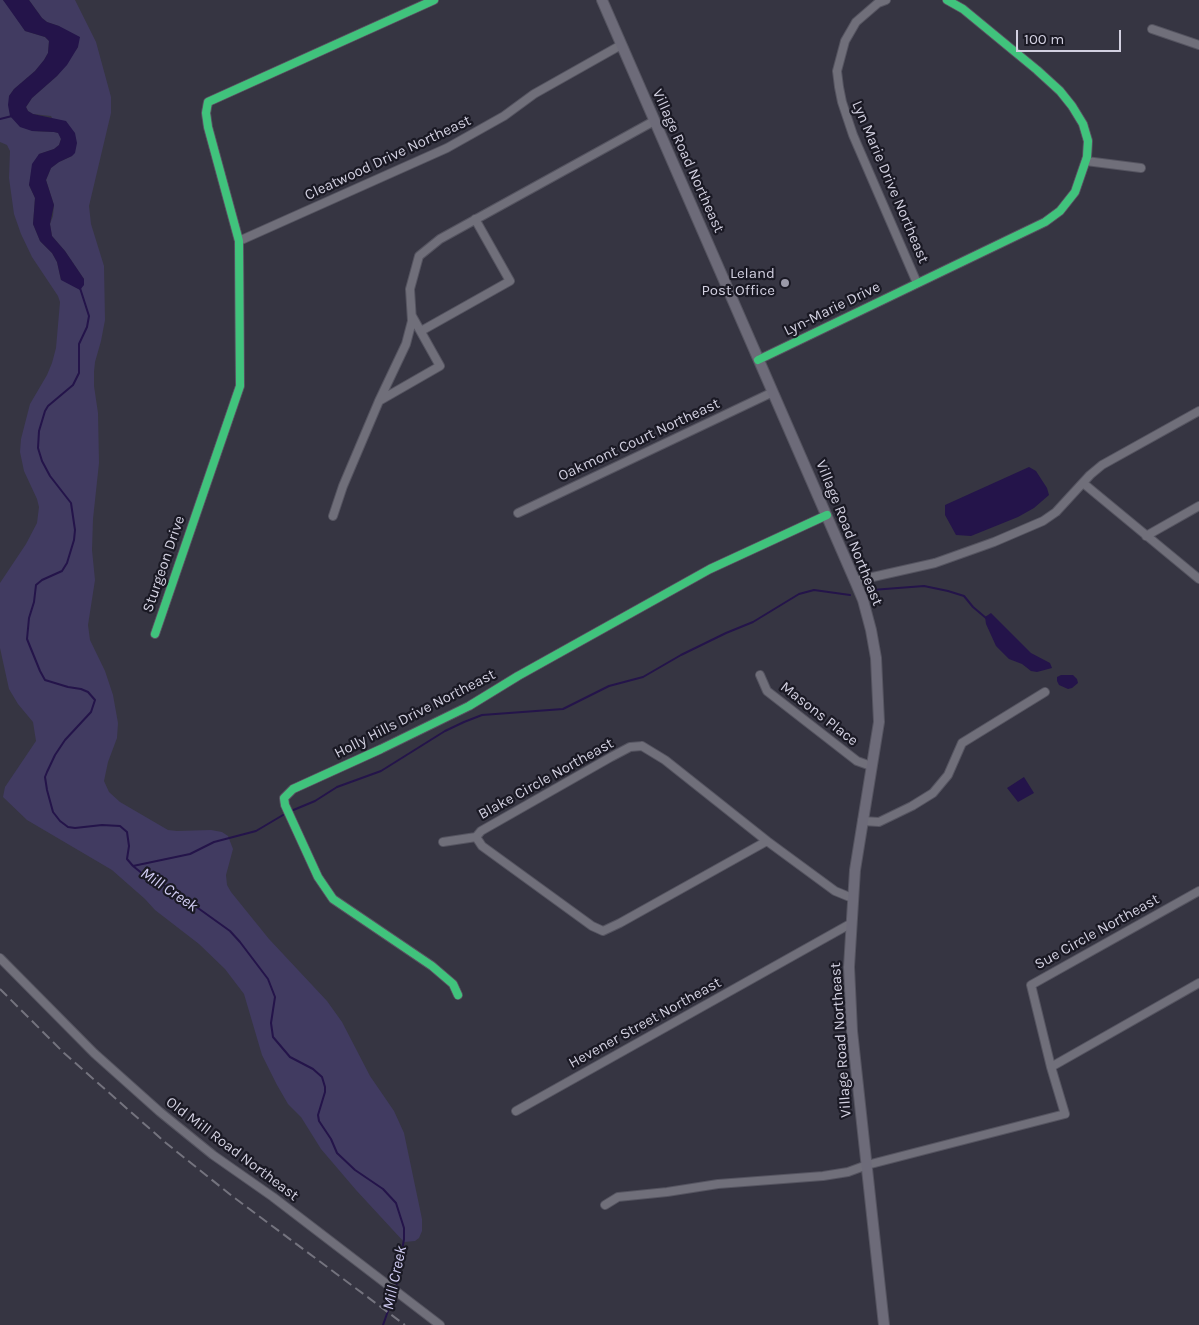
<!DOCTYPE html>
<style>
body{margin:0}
#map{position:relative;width:1199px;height:1325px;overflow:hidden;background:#363542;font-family:Karla,sans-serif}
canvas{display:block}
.scale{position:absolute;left:1016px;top:30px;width:105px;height:22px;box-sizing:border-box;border:2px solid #d2d0e0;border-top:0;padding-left:6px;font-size:15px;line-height:18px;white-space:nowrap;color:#d2d0e0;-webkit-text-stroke:4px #1a1924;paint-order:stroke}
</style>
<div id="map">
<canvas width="1199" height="1325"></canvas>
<div class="scale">100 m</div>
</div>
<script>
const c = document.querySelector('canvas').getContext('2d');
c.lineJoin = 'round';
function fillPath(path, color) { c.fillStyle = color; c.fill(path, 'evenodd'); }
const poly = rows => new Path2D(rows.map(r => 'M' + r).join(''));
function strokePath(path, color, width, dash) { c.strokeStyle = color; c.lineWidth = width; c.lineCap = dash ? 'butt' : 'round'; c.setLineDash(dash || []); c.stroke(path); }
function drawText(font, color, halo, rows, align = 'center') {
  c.font = font + ' Karla,sans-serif'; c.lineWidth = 4.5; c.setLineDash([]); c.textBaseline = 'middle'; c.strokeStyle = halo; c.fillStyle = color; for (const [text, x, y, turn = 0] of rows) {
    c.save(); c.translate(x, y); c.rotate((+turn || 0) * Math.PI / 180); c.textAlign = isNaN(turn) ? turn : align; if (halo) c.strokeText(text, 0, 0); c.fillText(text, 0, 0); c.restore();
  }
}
fillPath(poly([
 [0,0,3,0,10,8,25,31,45,37,49,41,48,53,44,60,35,71,14,89,9,96,32,131,54,132,59,133,61,139,59,145,54,149,39,154,29,185,35,198,33,224,40,241,52,253,57,262,61,280,84,279,65,251,52,236,50,224,53,216,54,205,46,180,51,168,59,162,72,156,51,116,33,114,28,111,26,107,32,98,57,76,78,47,59,26,47,22,42,18,29,0,75,0,96,42,111,97,111,113,89,206,91,224,104,266,105,320,101,341,95,362,94,372,94,386,98,413,99,463,93,519,92,550,95,580,88,625,90,640,105,671,113,695,118,723,117,738,108,762,104,781,109,792,120,802,168,830,177,831,211,830,222,832,228,836,233,849,226,875,227,885,231,892,269,939,327,1001,342,1022,370,1076,394,1111,404,1133,422,1219,422,1231,419,1238,415,1241,404,1242,356,1190,321,1149,301,1117,288,1104,277,1085,262,1055,244,994,225,969,199,944,155,910,145,899,112,870,27,820,3,797,5,787,36,741,33,722,18,704,9,689,0,648,0,583,26,544,37,523,39,507,37,499,24,471,20,452,21,439,30,404,47,375,52,363,56,348,60,302,58,296,32,257,21,234,14,214,9,178,10,151,7,145,0,142]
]), '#413b61');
fillPath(poly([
 [3,0,29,0,42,18,47,22,59,26,80,37,78,47,67,65,57,76,32,98,26,107,28,111,33,114,66,121,75,133,77,143,75,153,72,156,59,162,51,168,46,180,54,205,50,224,52,236,65,251,84,279,84,285,80,290,61,280,57,262,52,253,40,241,33,224,35,198,29,185,32,164,39,154,54,149,59,145,61,139,58,133,54,132,32,131,20,127,10,116,8,105,9,96,14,89,35,71,44,60,48,53,49,41,45,37,25,31],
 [1029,467,1036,471,1047,488,1049,495,1034,508,1018,517,971,536,956,535,945,515,945,505],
 [991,613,1031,653,1050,663,1052,668,1037,672,1031,671,1022,664,1009,659,996,646,986,624,985,617],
 [1061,675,1073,675,1077,679,1078,683,1072,688,1068,689,1059,685,1057,681,1057,677],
 [1024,777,1034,793,1018,802,1007,788]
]), '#24144a');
strokePath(poly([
 [0,119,12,116],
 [80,288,89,316,87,327,79,344,79,373,73,385,48,406,45,411,39,431,38,448,42,461,50,476,71,503,75,530,74,540,67,563,62,571,42,580,36,585,34,602,29,618,27,639,40,671,45,680,68,687,81,689,88,692,95,700,91,712,65,740,55,755,47,772,45,777,47,790,53,812,60,821,68,827,75,828,102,825,120,826,127,832,129,846,127,859,133,866,149,879,163,885,184,898,230,931,240,942,268,979,275,997,271,1023,273,1037,290,1057,313,1069,322,1077,325,1087,325,1092,318,1115,319,1121,331,1139,337,1153,355,1170,383,1189,396,1203,404,1228,404,1239,396,1287],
 [872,590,924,586,948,591,964,596,973,607,986,618],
 [291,811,315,801,337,787,381,771,445,731,464,722,482,715,563,709,609,686,643,677,681,655,726,633,753,622,799,594,814,590,850,595],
 [133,866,190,854,214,842,256,831,283,815],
 [383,1325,394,1294]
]), '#24144a', 2);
const minor = poly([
 [886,0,878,3,856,22,845,41,837,71,839,87,842,102,853,135,917,283],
 [1152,29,1199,45],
 [1086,161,1141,168],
 [239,241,447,148,504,116,534,94,621,45],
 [421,331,510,281,475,219],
 [758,360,1045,222,1060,211,1075,192,1087,157,1088,141,1083,124,1072,106,1060,91,1037,70,963,9,947,0],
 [379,401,440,366,412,316],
 [1083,483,1199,579],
 [518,513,773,392],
 [333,516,343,486,379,401,406,344,412,321,410,289,419,256,440,239,654,121],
 [1146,536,1199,506],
 [855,581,935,563,994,542,1043,521,1056,512,1090,475,1102,465,1199,411],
 [155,634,240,386,239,241,208,127,206,113,208,102,434,0],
 [760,675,767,691,857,761,871,766],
 [642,746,665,760,767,841,620,923,603,931,592,926,482,846,476,837,481,831,611,757,630,747,642,746],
 [862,821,879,822,912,806,933,793,948,775,962,743,1045,692],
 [767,841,835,891,852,898],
 [443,842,476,837],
 [1199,891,1031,985,1051,1067,1199,983],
 [0,958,94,1053,160,1112,213,1155,273,1197,440,1325],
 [458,995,453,984,432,966,333,899,318,877,285,805,284,798,293,789,381,749,469,706,518,676,710,569,827,515],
 [516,1111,850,924],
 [605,1205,618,1197,667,1192,718,1184,823,1176,848,1172,867,1165,1065,1114,1051,1067]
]);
const major = poly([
 [602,0,855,581,863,600,871,630,876,658,879,722,855,870,849,967,852,1031,884,1325]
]);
strokePath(minor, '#555460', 10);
strokePath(major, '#555460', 12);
strokePath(minor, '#706f7a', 8);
strokePath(major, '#6d6b79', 10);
strokePath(poly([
 [0,989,64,1053,166,1143,232,1196,405,1325]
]), '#74737e', 2, [10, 5]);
strokePath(poly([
 [758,360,1045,222,1060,211,1075,192,1087,157,1088,141,1083,124,1072,106,1060,91,1037,70,963,9,947,0],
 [155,634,240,386,239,241,208,127,206,113,208,102,434,0],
 [458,995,453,984,432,966,333,899,318,877,285,805,284,798,293,789,381,749,469,706,518,676,710,569,827,515]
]), '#40c37c', 8);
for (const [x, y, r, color] of [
 [785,283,5,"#9b9aa9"]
]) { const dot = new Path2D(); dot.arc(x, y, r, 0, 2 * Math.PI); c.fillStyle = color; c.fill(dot); strokePath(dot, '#1a1924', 2); }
drawText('15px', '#d2d0e0', '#1a1924', [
 ["Cleatwood Drive Northeast",388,158,-25],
 ["Village Road Northeast",688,161,66],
 ["Lyn Marie Drive Northeast",890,182,67],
 ["Lyn-Marie Drive",832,309,-26],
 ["Oakmont Court Northeast",639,440,-25],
 ["Village Road Northeast",849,533,68],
 ["Sturgeon Drive",164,564,-71],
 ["Holly Hills Drive Northeast",415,714,-27],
 ["Masons Place",819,714,38],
 ["Blake Circle Northeast",546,779,-29],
 ["Sue Circle Northeast",1097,932,-29],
 ["Hevener Street Northeast",645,1023,-29],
 ["Village Road Northeast",841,1040,-94],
 ["Old Mill Road Northeast",232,1149,37]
]);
drawText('15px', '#d2d0e0', '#1a1924', [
 ["Leland",775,274],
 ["Post Office",775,291]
], 'right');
drawText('italic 16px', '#d0ccf2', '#1a1924', [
 ["Mill Creek",169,890,34],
 ["Mill Creek",395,1278,-78]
]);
</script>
